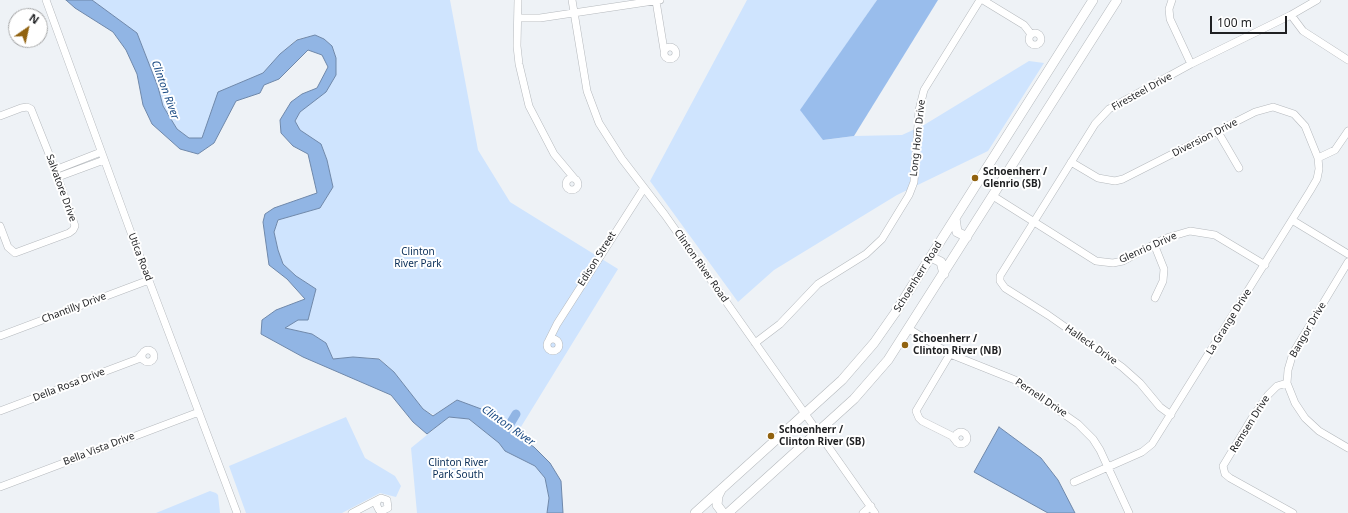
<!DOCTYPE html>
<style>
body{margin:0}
#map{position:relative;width:1348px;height:513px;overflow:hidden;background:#eef2f6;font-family:"Noto Sans",sans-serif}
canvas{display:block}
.north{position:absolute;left:8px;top:8px;width:40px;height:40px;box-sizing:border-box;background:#fff;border:1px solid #a5a6a7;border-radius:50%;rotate:34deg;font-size:11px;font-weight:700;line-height:16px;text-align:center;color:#1f2022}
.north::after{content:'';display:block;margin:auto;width:14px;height:18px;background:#91620f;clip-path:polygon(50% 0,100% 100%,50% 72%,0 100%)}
.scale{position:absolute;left:1210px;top:16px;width:77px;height:18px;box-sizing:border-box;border:2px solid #1f2022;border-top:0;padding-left:5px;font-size:12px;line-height:14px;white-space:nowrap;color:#1f2022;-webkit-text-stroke:3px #fff;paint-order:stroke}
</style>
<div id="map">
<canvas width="1348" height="513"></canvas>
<div class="north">N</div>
<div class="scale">100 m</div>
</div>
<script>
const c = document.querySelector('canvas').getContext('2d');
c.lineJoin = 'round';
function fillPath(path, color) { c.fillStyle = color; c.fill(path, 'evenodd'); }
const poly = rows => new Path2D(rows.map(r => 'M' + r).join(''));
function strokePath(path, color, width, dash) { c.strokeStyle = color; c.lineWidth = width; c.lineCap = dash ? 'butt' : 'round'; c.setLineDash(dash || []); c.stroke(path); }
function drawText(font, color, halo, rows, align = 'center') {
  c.font = font + ' "Noto Sans",sans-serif'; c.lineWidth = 4; c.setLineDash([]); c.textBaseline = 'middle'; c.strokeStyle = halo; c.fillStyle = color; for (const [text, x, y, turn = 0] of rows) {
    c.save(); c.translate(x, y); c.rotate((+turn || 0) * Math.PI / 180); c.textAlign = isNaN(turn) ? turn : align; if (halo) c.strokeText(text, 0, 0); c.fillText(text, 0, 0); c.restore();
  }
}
fillPath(poly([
 [92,0,450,0,478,150,510,202,618,269,516,435,497,423,491,413,456,400,434,415,423,409,394,372,379,358,353,357,333,359,326,343,312,334,285,328,297,320,308,320,316,289,296,276,283,264,278,250,274,231,279,220,320,208,333,187,327,159,321,145,300,130,295,121,301,111,326,91,336,75,336,58,332,46,324,39,315,35,297,39,281,53,263,73,219,92,202,138,189,138,177,129,163,106,158,87,137,33],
 [747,0,877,0,839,55,824,140,854,136,902,135,924,125,1029,61,1044,63,988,151,897,195,774,270,738,302,650,181],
 [346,417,365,458,395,476,401,486,396,497,380,493,342,513,246,513,229,466],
 [449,417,469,419,499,443,505,451,535,466,545,478,549,498,547,513,417,513,411,448],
 [210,491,216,493,218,495,220,513,156,513]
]), '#cfe4fe');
fillPath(poly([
 [877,0,938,0,854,136,823,140,800,110]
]), '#99bdec');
const water = poly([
 [66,0,92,0,137,33,158,87,163,106,177,129,189,138,202,138,218,92,263,73,280,54,297,40,315,35,324,39,332,46,336,58,336,75,326,92,300,112,295,121,300,130,321,144,327,160,333,187,320,208,278,220,274,232,278,250,283,264,296,276,316,289,308,320,298,320,285,328,312,334,326,343,333,359,353,357,379,359,394,372,423,409,433,416,457,400,492,413,497,423,534,447,550,463,561,481,563,513,547,513,549,498,545,478,535,466,505,451,499,443,469,419,449,417,427,434,413,422,391,395,303,357,261,334,262,320,276,310,305,299,287,279,269,265,263,222,265,214,274,208,317,193,308,154,293,146,281,133,280,120,291,102,302,94,317,88,328,67,322,55,308,50,279,79,264,85,260,93,236,101,214,143,198,154,180,149,152,124,143,105,137,74,126,50,113,32,75,8,66,0],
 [999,427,1041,458,1058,480,1075,513,1048,513,974,472,999,427]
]);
fillPath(water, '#91b5e4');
strokePath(water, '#6f88aa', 1);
strokePath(poly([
 [507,440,507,429,516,414]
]), '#91b5e4', 9);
const minor = poly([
 [46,0,134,241,237,513],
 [518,0,517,46,519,64,529,106,554,154,574,178],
 [572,0,587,91,599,123,622,159,665,215,875,513],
 [983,0,1024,25,1031,34],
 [1172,0,1169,9,1170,19,1191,64],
 [656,1,664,50],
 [1291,15,1303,31,1348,60],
 [519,18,540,18,660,0],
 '1029 39a6 6 0 1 1 12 0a6 6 0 1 1-12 0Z',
 '664 53a6 6 0 1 1 12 0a6 6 0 1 1-12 0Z',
 [0,116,21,108,27,107,31,109,53,164,75,226,73,230,69,233,15,253,8,247,0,226],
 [1218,132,1239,168],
 [1318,158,1335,150,1348,131],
 [1071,162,1098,178,1115,181,1123,179,1255,112,1273,107,1294,114,1305,126,1318,158,1319,169,1317,179,1310,191,1152,444,1142,452,1074,482],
 [55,170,101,152],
 [58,177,104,160],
 '566 184a6 6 0 1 1 12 0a6 6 0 1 1-12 0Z',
 [993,196,1096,261,1113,263,1123,261,1166,238,1190,231,1215,235,1265,265],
 [1292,220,1348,254],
 [1154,244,1164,269,1163,281,1155,298],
 [1348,262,1293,353,1288,370,1287,383,1295,403,1305,418,1319,431,1348,448],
 [909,329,950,354,1015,380,1078,424,1093,439,1100,450,1129,513],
 [0,336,149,280],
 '547 345a6 6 0 1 1 12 0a6 6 0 1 1-12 0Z',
 [549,340,557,324,644,188],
 [755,343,780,324,818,284,866,254,882,239,909,195,914,182,919,110,924,90,980,0],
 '142 356a6 6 0 1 1 12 0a6 6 0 1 1-12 0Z',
 [950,354,916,411,919,418,922,421,952,436,956,441],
 [1287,383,1277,386,1268,395,1252,418,1223,466,1225,474,1230,478,1293,513],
 [0,411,138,359,142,354],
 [1171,415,1160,407,1140,383,1122,367,1048,315,1005,288,1000,281,1000,276,1095,124,1109,109,1191,64,1291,15,1317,0],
 '955 438a6 6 0 1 1 12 0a6 6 0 1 1-12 0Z',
 [0,487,199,412],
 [352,513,381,498,387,500,388,508,382,511,379,510,376,504,378,500],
 [863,513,871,506]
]);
const major = poly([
 [955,218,957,232,967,237],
 [931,257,941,262,944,274],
 [721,490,718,496,717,505,723,513],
 [695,513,842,380,874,343,895,313,1093,0],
 [728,513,854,399,888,360,1117,0]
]);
strokePath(minor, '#b5b9bd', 8);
strokePath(major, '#b5b9bd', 10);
strokePath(minor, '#fff', 7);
strokePath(major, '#fff', 9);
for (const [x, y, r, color] of [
 [975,178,4,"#91620f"],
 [905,345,4,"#91620f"],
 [771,436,4,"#91620f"]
]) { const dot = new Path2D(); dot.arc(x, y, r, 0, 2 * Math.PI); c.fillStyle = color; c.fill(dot); strokePath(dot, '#fff', 1.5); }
drawText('10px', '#1f2022', '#fff', [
 ["Firesteel Drive",1142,92,-29],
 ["Long Horn Drive",918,138,-84],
 ["Diversion Drive",1205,138,-27],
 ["Salvatore Drive",61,188,70],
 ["Glenrio Drive",1148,248,-24],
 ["Utica Road",140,257,69],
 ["Edison Street",597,259,-58],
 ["Clinton River Road",701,266,55],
 ["Schoenherr Road",918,277,-58],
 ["Chantilly Drive",74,308,-21],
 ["La Grange Drive",1229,322,-58],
 ["Bangor Drive",1308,330,-60],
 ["Halleck Drive",1091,345,35],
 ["Della Rosa Drive",69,385,-21],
 ["Pernell Drive",1041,398,34],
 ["Remsen Drive",1250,424,-58],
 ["Bella Vista Drive",99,449,-21]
]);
drawText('bold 10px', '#1f2022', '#fff', [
 ["Schoenherr /",983,172],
 ["Glenrio (SB)",983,184],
 ["Schoenherr /",913,339],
 ["Clinton River (NB)",913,351],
 ["Schoenherr /",779,430],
 ["Clinton River (SB)",779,442]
], 'left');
drawText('10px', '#082d57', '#fff', [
 ["Clinton",418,252],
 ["River Park",418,264],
 ["Clinton River",458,463],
 ["Park South",458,475]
]);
drawText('italic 11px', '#1b4b84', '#fff', [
 ["Clinton River",165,90,70],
 ["Clinton River",508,426,35]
]);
</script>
